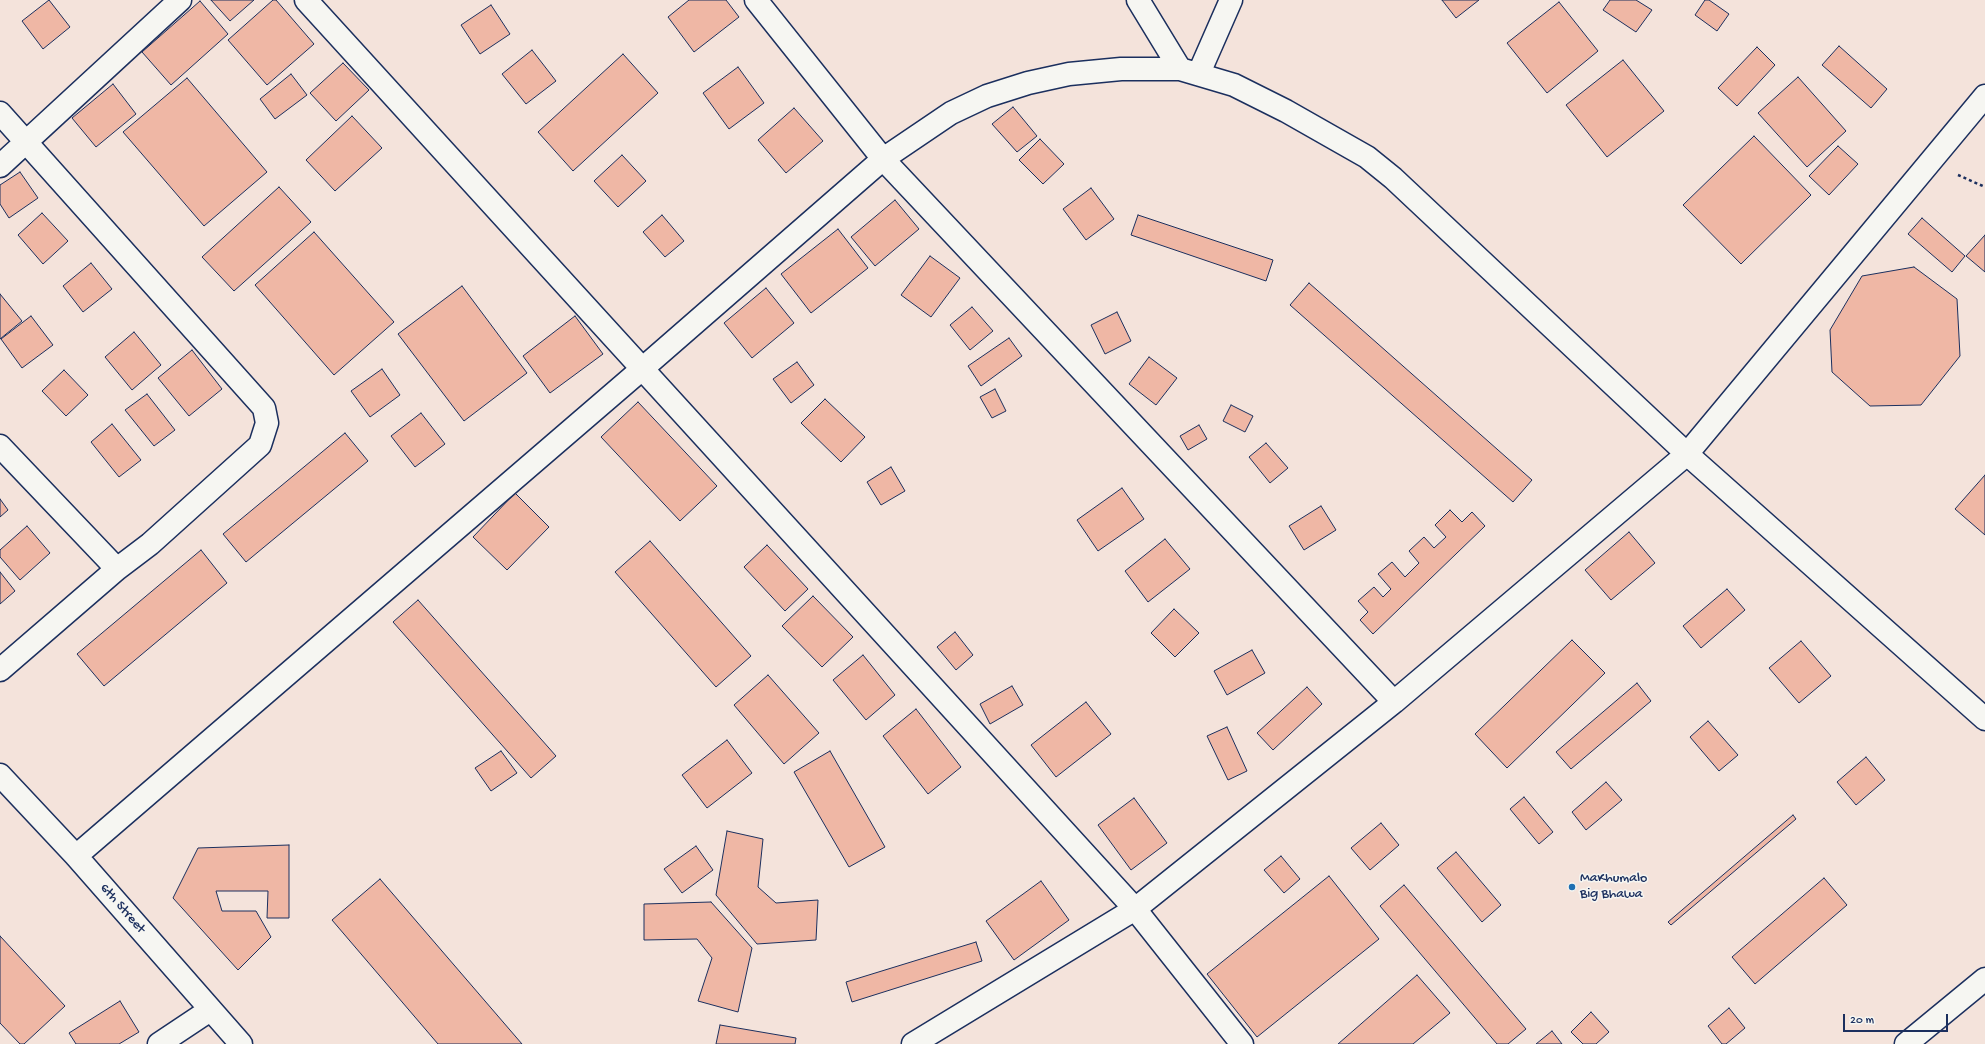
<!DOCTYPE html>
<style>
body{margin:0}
#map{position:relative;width:1985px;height:1044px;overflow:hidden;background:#f4e3db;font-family:"Gochi Hand",sans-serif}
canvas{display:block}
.scale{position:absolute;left:1843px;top:1014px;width:105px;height:18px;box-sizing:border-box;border:2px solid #1b2f5e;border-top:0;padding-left:5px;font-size:12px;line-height:14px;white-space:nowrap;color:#1b2f5e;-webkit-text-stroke:3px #f6f6f2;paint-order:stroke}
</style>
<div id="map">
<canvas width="1985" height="1044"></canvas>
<div class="scale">20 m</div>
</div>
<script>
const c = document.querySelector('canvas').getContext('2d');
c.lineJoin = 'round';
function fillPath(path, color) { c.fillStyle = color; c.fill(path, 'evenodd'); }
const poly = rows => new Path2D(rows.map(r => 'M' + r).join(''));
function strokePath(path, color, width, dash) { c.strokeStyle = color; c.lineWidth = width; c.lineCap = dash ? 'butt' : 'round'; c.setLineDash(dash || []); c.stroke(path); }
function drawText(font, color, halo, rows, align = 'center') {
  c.font = font + ' "Gochi Hand",sans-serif'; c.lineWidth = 3; c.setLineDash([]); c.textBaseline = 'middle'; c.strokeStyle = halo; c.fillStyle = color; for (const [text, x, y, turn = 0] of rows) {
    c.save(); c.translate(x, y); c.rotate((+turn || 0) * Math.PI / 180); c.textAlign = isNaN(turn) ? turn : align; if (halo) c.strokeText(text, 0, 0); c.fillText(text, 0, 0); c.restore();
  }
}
const building = poly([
 [49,0,70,27,43,49,22,21,49,0],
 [211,0,254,0,230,21,211,0],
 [273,0,276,0,314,44,267,85,228,40,273,0],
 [689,0,726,0,739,17,694,52,668,17,689,0],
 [1442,0,1479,0,1456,18,1442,0],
 [1610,0,1636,0,1652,10,1636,32,1603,10,1610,0],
 [1705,0,1709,0,1729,14,1717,31,1695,15,1705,0],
 [200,1,228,34,171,85,142,52,200,1],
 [1559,2,1598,51,1547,93,1507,43,1559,2],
 [491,5,510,34,480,54,461,25,491,5],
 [1839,46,1887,89,1871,108,1822,65,1839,46],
 [1757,47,1775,65,1737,106,1718,88,1757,47],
 [532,50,556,81,526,104,502,74,532,50],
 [623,54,658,93,573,171,538,132,623,54],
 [1623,60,1664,111,1607,157,1566,105,1623,60],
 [343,63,369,90,336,121,310,93,343,63],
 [738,67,764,103,729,129,703,93,738,67],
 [291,74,307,95,275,119,260,99,291,74],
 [1798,77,1846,131,1807,167,1758,113,1798,77],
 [187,78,267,172,204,226,123,132,187,78],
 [113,84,136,114,96,147,72,118,113,84],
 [1013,107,1037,136,1017,152,992,124,1013,107],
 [794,108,823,141,786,173,758,140,794,108],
 [352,116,382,148,335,191,306,160,352,116],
 [1754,136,1811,195,1741,264,1683,205,1754,136],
 [1040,139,1064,164,1043,184,1019,160,1040,139],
 [1838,146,1858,164,1829,195,1809,176,1838,146],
 [622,155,646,181,618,207,594,181,622,155],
 [20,172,38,198,9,218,0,204,0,185,20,172],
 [279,187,311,222,234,291,202,257,279,187],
 [1091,188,1114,219,1086,240,1063,209,1091,188],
 [895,200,919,229,875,266,851,237,895,200],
 [42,213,68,241,43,264,18,235,42,213],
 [662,215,684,241,665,257,643,232,662,215],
 [1138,215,1273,260,1266,281,1131,235,1138,215],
 [1922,218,1965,256,1952,272,1908,234,1922,218],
 [838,229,868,268,811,313,781,274,838,229],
 [314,232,394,322,334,375,255,285,314,232],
 [1985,235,1985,272,1966,256,1985,235],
 [930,256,960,278,931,317,901,295,930,256],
 [91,263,112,289,83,312,63,286,91,263],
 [1914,267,1957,299,1960,356,1921,405,1870,406,1832,372,1830,330,1862,276,1914,267],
 [1309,283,1532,480,1513,502,1290,305,1309,283],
 [462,286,527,373,464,421,398,334,462,286],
 [766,288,794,323,752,358,724,323,766,288],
 [0,294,22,321,0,339,0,294],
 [972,307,993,331,970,350,950,325,972,307],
 [1117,312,1131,341,1105,354,1091,325,1117,312],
 [31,316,53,345,22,368,1,339,31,316],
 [575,316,603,354,550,393,523,356,575,316],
 [134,332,161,365,132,390,105,357,134,332],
 [1009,338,1022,356,981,386,968,366,1009,338],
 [192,350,222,389,189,416,158,378,192,350],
 [1149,357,1177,378,1156,405,1129,384,1149,357],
 [797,362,814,385,791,403,773,379,797,362],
 [382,369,400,395,370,417,351,391,382,369],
 [64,370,88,395,66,416,42,391,64,370],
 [995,389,1006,411,992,418,980,397,995,389],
 [147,394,175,430,154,446,125,410,147,394],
 [825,399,865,437,841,462,801,423,825,399],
 [638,402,717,486,680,521,601,437,638,402],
 [1231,405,1253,416,1245,432,1223,421,1231,405],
 [421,413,445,444,415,467,391,436,421,413],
 [112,424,141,460,119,477,91,442,112,424],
 [1199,425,1207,439,1188,450,1180,436,1199,425],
 [345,433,368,461,246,562,223,534,345,433],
 [1266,443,1288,468,1270,483,1249,457,1266,443],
 [891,467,905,491,881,505,867,482,891,467],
 [1985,475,1985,535,1955,509,1985,475],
 [1122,488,1144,519,1098,551,1077,520,1122,488],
 [515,493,549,527,507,570,473,537,515,493],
 [0,499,8,510,0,517,0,499],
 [1321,506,1336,530,1304,550,1289,526,1321,506],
 [1450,510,1462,522,1472,512,1485,526,1373,634,1360,620,1368,612,1358,601,1374,587,1383,597,1391,589,1378,574,1392,562,1405,577,1419,563,1409,551,1424,537,1434,548,1446,537,1435,525,1450,510],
 [27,526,50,553,20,580,0,557,0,550,27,526],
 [1629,532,1655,563,1611,600,1585,570,1629,532],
 [1165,539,1190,569,1148,602,1125,571,1165,539],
 [650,541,751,656,716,687,615,572,650,541],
 [767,545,808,589,785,611,744,567,767,545],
 [201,550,227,583,104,686,77,654,201,550],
 [0,572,15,591,0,604,0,572],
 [1727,589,1745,610,1701,648,1683,626,1727,589],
 [813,596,853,637,822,667,782,626,813,596],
 [418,600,556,756,531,778,393,622,418,600],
 [1174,609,1199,633,1175,657,1151,633,1174,609],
 [955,632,973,655,956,670,937,647,955,632],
 [1572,640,1605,673,1507,768,1475,734,1572,640],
 [1801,641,1831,676,1799,703,1769,668,1801,641],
 [1252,650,1265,673,1227,695,1214,671,1252,650],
 [863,655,895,695,866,720,833,680,863,655],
 [768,675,819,733,784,764,734,705,768,675],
 [1637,683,1651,701,1571,769,1556,752,1637,683],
 [1012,686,1023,705,990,724,980,704,1012,686],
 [1307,687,1322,704,1273,750,1257,733,1307,687],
 [1086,702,1111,734,1056,777,1031,745,1086,702],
 [916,709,961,767,928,794,883,736,916,709],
 [1708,721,1738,755,1719,771,1690,737,1708,721],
 [1227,727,1247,771,1228,780,1207,736,1227,727],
 [727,740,752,773,707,808,682,775,727,740],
 [501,751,517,773,491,791,475,768,501,751],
 [830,751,885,847,849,867,794,772,830,751],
 [1866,757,1885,780,1856,805,1837,782,1866,757],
 [1606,782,1622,800,1586,830,1572,812,1606,782],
 [1524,797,1553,832,1539,844,1510,809,1524,797],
 [1134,798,1167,843,1131,870,1098,825,1134,798],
 [1793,815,1796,819,1671,925,1668,922,1793,815],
 [1381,823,1399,845,1370,870,1351,848,1381,823],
 [727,831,763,839,758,887,776,903,818,900,816,940,757,944,716,895,727,831],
 [289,845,289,918,267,918,268,891,216,891,222,911,256,911,271,937,238,970,173,898,198,848,289,845],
 [696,846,713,870,682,893,664,869,696,846],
 [1456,852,1501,905,1482,922,1437,868,1456,852],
 [1281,856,1300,879,1284,893,1264,870,1281,856],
 [1329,876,1379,939,1257,1037,1207,974,1329,876],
 [1824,878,1847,905,1755,984,1732,957,1824,878],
 [380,879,522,1044,438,1044,332,920,380,879],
 [1041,881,1069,920,1014,960,986,921,1041,881],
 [1404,885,1526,1029,1508,1044,1497,1044,1380,906,1404,885],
 [711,902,752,948,738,1012,698,1001,712,958,697,939,644,940,644,904,711,902],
 [0,936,65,1006,24,1044,20,1044,0,1023,0,936],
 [976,942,982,961,852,1002,846,982,976,942],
 [1417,975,1450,1013,1413,1044,1338,1044,1417,975],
 [120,1001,139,1032,119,1044,76,1044,69,1033,120,1001],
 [1729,1008,1745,1028,1726,1044,1722,1044,1708,1026,1729,1008],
 [1591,1012,1609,1032,1596,1044,1583,1044,1571,1032,1591,1012],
 [720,1025,796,1038,795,1044,716,1044,720,1025],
 [1552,1031,1562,1044,1536,1044,1552,1031]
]);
fillPath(building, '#efb7a5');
strokePath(building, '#1b2f5e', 1);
const minor = poly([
 [306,0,1135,909,1242,1044],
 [756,0,883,159,1394,702],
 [1138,0,1180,69],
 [1199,73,1231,0],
 [0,113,264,408,267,423,260,445,150,544,117,569,0,670],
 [0,166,180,0],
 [0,446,117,569],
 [0,775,76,856,241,1044],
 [76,856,642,369,883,159,951,113,987,96,1028,83,1069,74,1121,69,1180,69,1234,85,1286,111,1367,157,1393,178,1687,454,1985,719],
 [159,1044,210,1010],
 [913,1044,1135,909,1394,702,1687,454,1985,96],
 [1906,1044,1985,979]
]);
strokePath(minor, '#1b2f5e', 25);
strokePath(poly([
 [1958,175,1985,187]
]), '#1b2f5e', 2.5, [3, 3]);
strokePath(minor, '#f6f6f2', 22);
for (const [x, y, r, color] of [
 [1572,887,4,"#1f6fb2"]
]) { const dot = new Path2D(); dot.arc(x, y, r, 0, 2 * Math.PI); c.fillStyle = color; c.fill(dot); strokePath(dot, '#f6f6f2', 1.5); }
drawText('14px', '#1b2f5e', '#f6f6f2', [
 ["MaKhumalo",1580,879],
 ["Big Bhawa",1580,895]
], 'left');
drawText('14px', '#1b2f5e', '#f6f6f2', [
 ["6th Street",122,909,49]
]);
</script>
